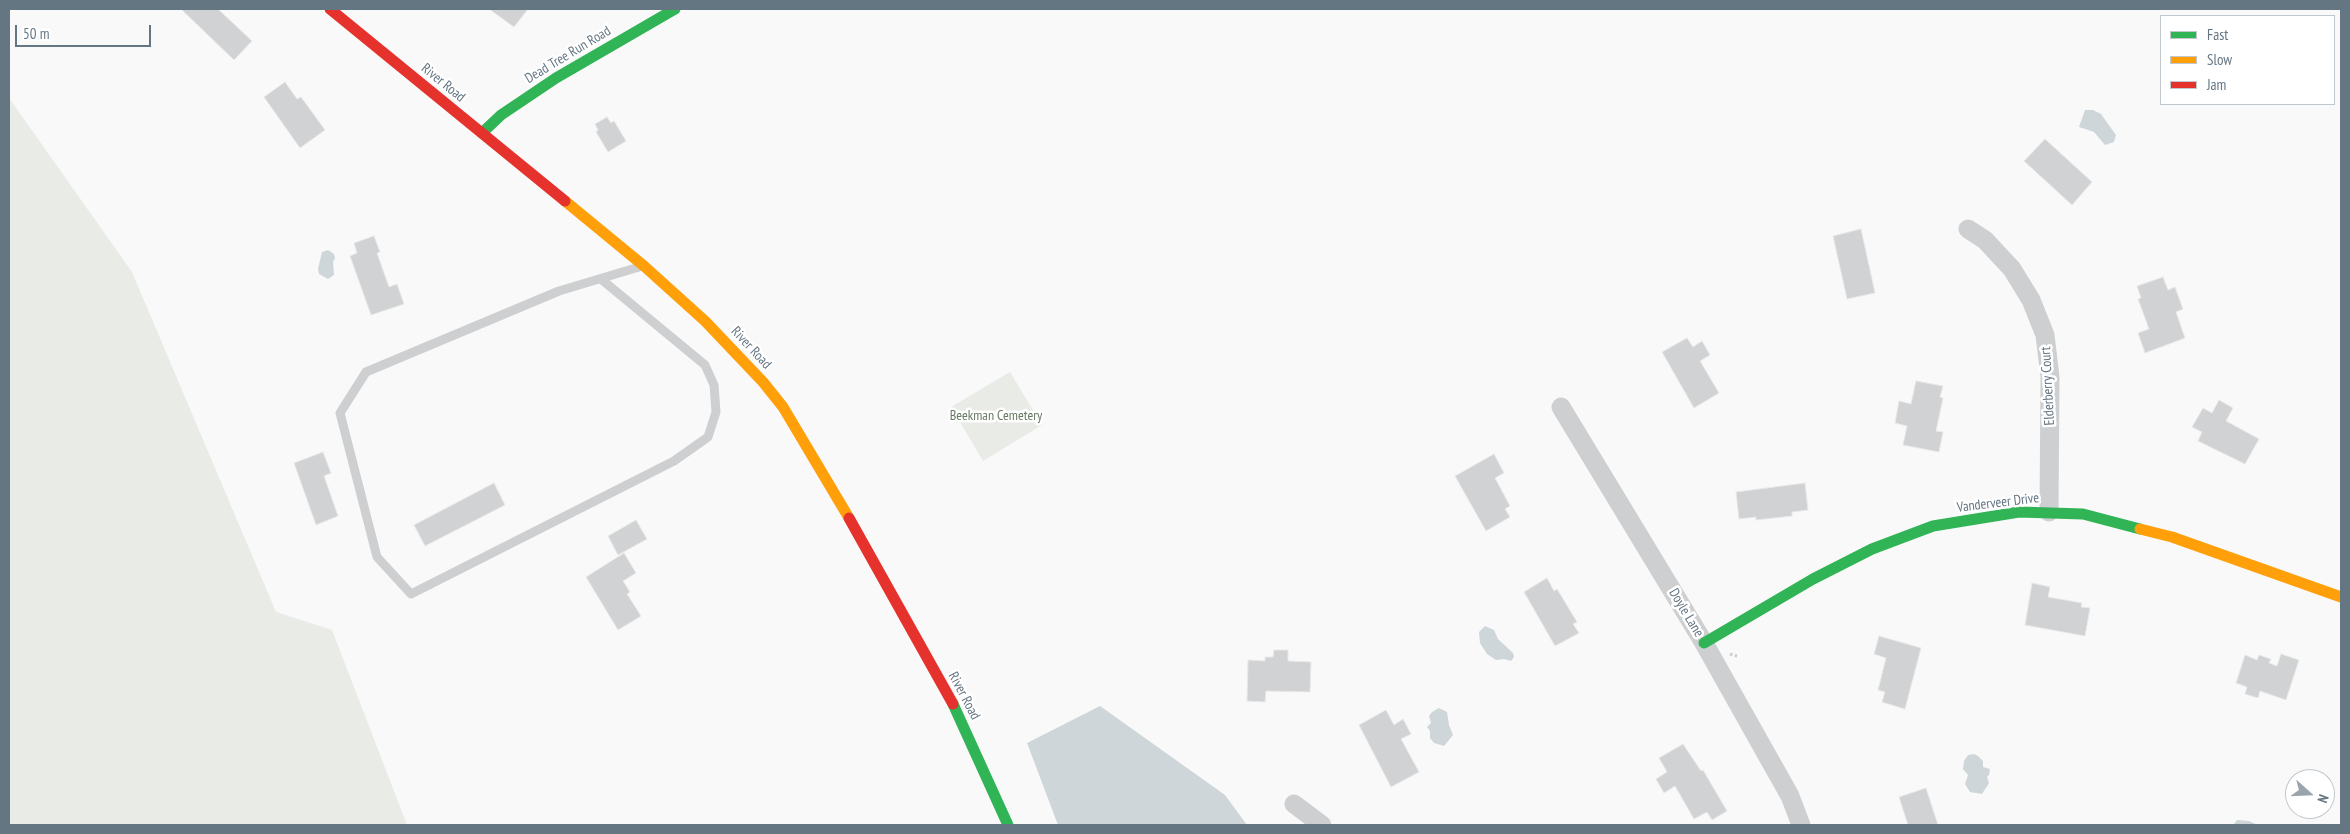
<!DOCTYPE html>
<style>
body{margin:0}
#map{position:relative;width:2350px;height:834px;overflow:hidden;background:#f9f9f9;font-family:"PT Sans Narrow",sans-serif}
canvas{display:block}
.frame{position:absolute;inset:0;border:10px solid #657683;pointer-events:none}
.legend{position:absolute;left:2160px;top:15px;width:175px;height:90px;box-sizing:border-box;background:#fff;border:1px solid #c1c8cd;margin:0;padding:6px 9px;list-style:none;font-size:15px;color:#657683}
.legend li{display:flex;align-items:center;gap:10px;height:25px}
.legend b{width:25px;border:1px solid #c1c8cd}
.north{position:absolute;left:2285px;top:769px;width:50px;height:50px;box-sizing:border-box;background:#fff;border:1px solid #c1c8cd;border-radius:50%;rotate:110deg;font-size:14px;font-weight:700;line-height:20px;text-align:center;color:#657683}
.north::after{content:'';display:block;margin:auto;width:18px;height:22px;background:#99a4ac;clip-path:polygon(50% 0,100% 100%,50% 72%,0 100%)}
.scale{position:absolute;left:15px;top:25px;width:136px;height:22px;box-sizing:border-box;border:2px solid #657683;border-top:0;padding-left:6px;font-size:15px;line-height:18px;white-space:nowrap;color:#657683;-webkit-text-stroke:4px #fff;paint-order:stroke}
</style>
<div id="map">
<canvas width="2350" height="834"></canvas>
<div class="frame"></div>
<ul class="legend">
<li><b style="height:6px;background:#30b455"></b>Fast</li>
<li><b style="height:6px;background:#ff9f0a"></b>Slow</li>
<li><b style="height:6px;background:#e5322d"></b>Jam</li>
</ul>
<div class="north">N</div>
<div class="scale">50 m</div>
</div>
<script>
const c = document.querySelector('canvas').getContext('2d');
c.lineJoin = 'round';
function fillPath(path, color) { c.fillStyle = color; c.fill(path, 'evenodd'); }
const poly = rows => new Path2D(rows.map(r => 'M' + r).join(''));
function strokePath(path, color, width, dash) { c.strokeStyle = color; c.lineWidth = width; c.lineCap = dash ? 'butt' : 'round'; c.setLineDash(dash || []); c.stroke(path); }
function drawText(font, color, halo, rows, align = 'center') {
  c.font = font + ' "PT Sans Narrow",sans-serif'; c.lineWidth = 5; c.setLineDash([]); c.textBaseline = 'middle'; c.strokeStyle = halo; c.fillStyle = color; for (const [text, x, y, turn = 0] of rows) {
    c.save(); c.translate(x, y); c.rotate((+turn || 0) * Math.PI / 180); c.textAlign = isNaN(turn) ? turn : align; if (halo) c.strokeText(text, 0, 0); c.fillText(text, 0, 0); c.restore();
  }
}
fillPath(poly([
 [9,98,132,272,276,612,332,630,407,825,9,825],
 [1010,372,1042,425,983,461,951,407]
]), '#e8ebe6');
fillPath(poly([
 [2085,110,2093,110,2101,114,2116,135,2114,142,2105,145,2094,132,2079,127],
 [328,250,334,254,335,258,333,262,334,275,328,279,319,274,318,269,322,252],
 [1485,626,1494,630,1498,639,1513,653,1514,657,1511,661,1504,659,1496,660,1487,654,1480,643,1479,632],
 [1100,706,1225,795,1247,825,1058,825,1027,743],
 [1439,708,1447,712,1449,725,1453,735,1444,746,1434,743,1430,738,1430,731,1427,727,1431,723,1429,716,1432,712],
 [1974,754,1978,756,1983,761,1983,767,1990,769,1989,775,1987,777,1989,783,1982,794,1970,792,1965,784,1968,775,1963,769,1964,761,1968,755],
 [2237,820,2249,821,2258,825,2227,825,2234,824]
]), '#ced6d9');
const building = poly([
 [181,9,218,9,252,41,234,60,181,9],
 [489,9,528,9,514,27,489,9],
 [285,82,297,99,301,97,325,130,300,148,264,97,285,82],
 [607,117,611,123,614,121,626,141,608,152,596,132,598,130,595,124,607,117],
 [2045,139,2092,182,2072,205,2024,161,2045,139],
 [1861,229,1875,293,1847,299,1833,236,1861,229],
 [374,236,380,252,377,253,389,287,397,284,404,304,371,315,350,256,357,253,354,243,374,236],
 [2163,277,2168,290,2175,287,2183,309,2176,312,2185,338,2145,353,2138,333,2149,329,2138,299,2141,298,2137,286,2163,277],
 [1687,338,1693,347,1702,341,1710,355,1700,361,1719,393,1694,408,1662,352,1687,338],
 [1916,381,1943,386,1940,397,1943,398,1936,431,1943,432,1939,452,1903,445,1907,426,1895,423,1899,401,1911,404,1916,381],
 [2219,400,2233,408,2226,421,2259,439,2245,464,2198,441,2202,432,2192,427,2203,408,2212,413,2219,400],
 [323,452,331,473,324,476,338,516,316,525,294,463,323,452],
 [1494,454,1504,473,1495,478,1510,506,1505,509,1510,517,1486,531,1455,476,1494,454],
 [494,483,505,505,425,546,414,525,494,483],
 [1805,483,1808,510,1792,512,1792,516,1756,520,1756,517,1739,519,1736,492,1805,483],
 [636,520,647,539,618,555,608,536,636,520],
 [624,553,636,573,623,581,630,592,627,594,641,616,618,630,586,577,624,553],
 [1547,578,1554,591,1557,589,1577,622,1573,624,1579,633,1555,646,1524,592,1547,578],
 [2032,583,2050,587,2048,597,2082,603,2081,607,2090,608,2085,636,2025,625,2032,583],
 [1879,636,1921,648,1905,709,1882,702,1885,692,1878,690,1886,658,1874,654,1879,636],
 [1274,650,1288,650,1288,661,1311,662,1310,692,1266,691,1265,702,1247,701,1248,660,1265,661,1265,657,1273,657,1274,650],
 [2281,654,2299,660,2286,700,2260,691,2258,698,2245,694,2247,687,2236,683,2245,655,2257,660,2259,655,2271,659,2269,663,2277,666,2281,654],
 [1386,710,1394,725,1403,719,1411,734,1401,739,1419,772,1391,787,1359,725,1386,710],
 [1683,744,1701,771,1703,770,1727,811,1712,820,1707,812,1694,819,1675,786,1664,793,1656,779,1667,772,1659,758,1683,744],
 [1926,788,1938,825,1908,825,1899,797,1926,788]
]);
fillPath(building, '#d0d2d3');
strokePath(building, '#e8e8e8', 1);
strokePath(poly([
 [1730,654,1737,656]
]), '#cbcccd', 3, [2.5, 2.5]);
strokePath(poly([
 [601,279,705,365,714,385,716,412,708,437,674,461,411,594,377,557,340,413,366,372,559,291,639,267]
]), '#cecfd0', 9);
strokePath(poly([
 [1968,229,1985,240,2012,269,2031,300,2045,335,2050,377,2049,512],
 [1561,407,1704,643,1790,796,1801,825],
 [1294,804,1322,825]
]), '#cecfd0', 19);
strokePath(poly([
 [482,133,501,115,556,78,675,9],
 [1704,643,1813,579,1872,549,1933,526,2019,512,2083,514,2140,529],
 [953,704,1008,825]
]), '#30b455', 11);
strokePath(poly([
 [565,201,644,266,705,321,763,382,783,407,849,518],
 [2140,529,2172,537,2341,597]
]), '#ff9f0a', 11);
strokePath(poly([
 [330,9,565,201],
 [849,518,953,704]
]), '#e5322d', 11);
drawText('14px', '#657683', '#fff', [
 ["Dead Tree Run Road",568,55,-31],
 ["River Road",443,83,39],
 ["River Road",751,348,47],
 ["Elderberry Court",2048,386,-93],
 ["Vanderveer Drive",1998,503,-7],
 ["Doyle Lane",1686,613,59],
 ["River Road",964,696,62]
]);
drawText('14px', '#687a64', '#fff', [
 ["Beekman Cemetery",996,416]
]);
</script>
